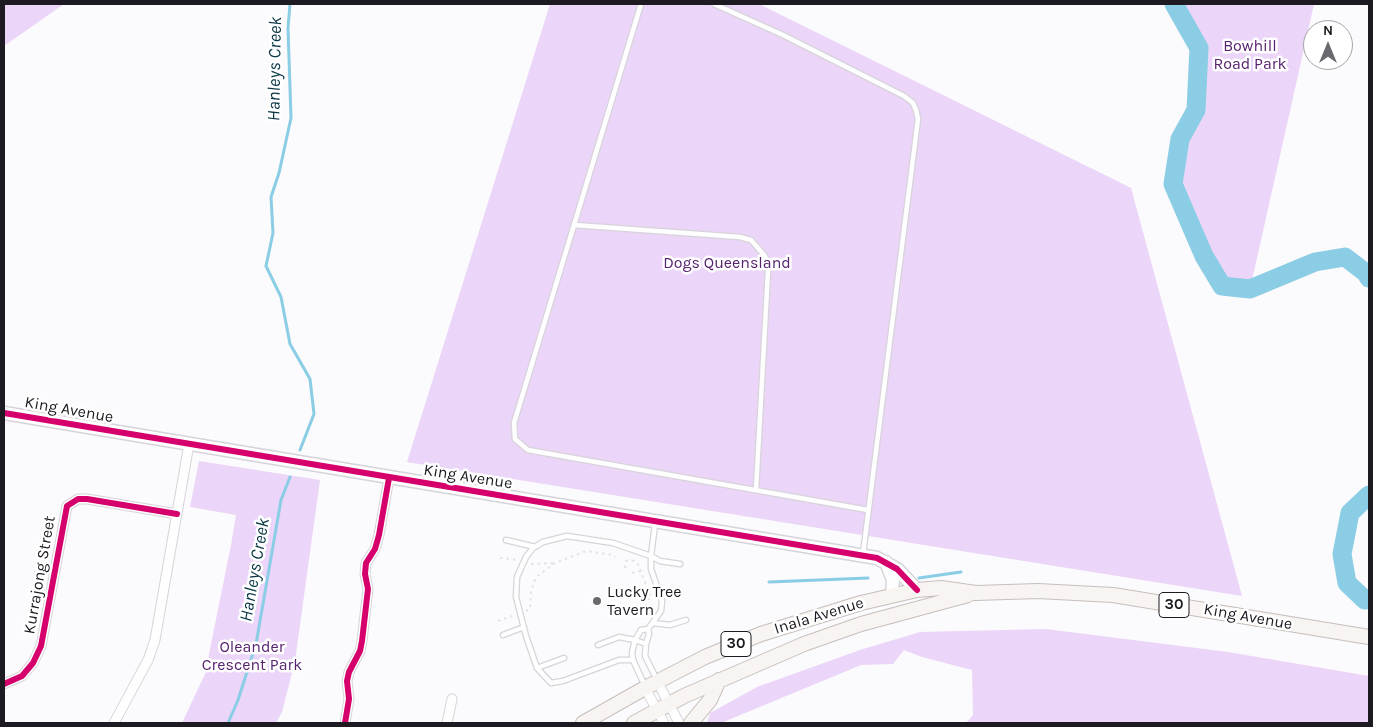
<!DOCTYPE html>
<style>
body{margin:0}
#map{position:relative;width:1373px;height:727px;overflow:hidden;background:#fbfafc;font-family:Karla,sans-serif}
canvas{display:block}
.frame{position:absolute;inset:0;border:5px solid #1e1a21;pointer-events:none}
.north{position:absolute;left:1303px;top:20px;width:50px;height:50px;box-sizing:border-box;background:#fff;border:1px solid #a5a3a6;border-radius:50%;rotate:0deg;font-size:14px;font-weight:700;line-height:20px;text-align:center;color:#1e1a21}
.north::after{content:'';display:block;margin:auto;width:18px;height:22px;background:#6b686e;clip-path:polygon(50% 0,100% 100%,50% 72%,0 100%)}
</style>
<div id="map">
<canvas width="1373" height="727"></canvas>
<div class="frame"></div>
<div class="north">N</div>
</div>
<script>
const c = document.querySelector('canvas').getContext('2d');
c.lineJoin = 'round';
function fillPath(path, color) { c.fillStyle = color; c.fill(path, 'evenodd'); }
const poly = rows => new Path2D(rows.map(r => 'M' + r).join(''));
function strokePath(path, color, width, dash) { c.strokeStyle = color; c.lineWidth = width; c.lineCap = dash ? 'butt' : 'round'; c.setLineDash(dash || []); c.stroke(path); }
function drawText(font, color, halo, rows, align = 'center') {
  c.font = font + ' Karla,sans-serif'; c.lineWidth = 5; c.setLineDash([]); c.textBaseline = 'middle'; c.strokeStyle = halo; c.fillStyle = color; for (const [text, x, y, turn = 0] of rows) {
    c.save(); c.translate(x, y); c.rotate((+turn || 0) * Math.PI / 180); c.textAlign = isNaN(turn) ? turn : align; if (halo) c.strokeText(text, 0, 0); c.fillText(text, 0, 0); c.restore();
  }
}
fillPath(poly([
 [4,4,64,4,4,46],
 [550,4,759,4,1131,188,1242,596,407,462],
 [1174,4,1314,4,1250,289,1222,286,1204,256,1173,184,1180,139,1196,110,1199,48],
 [199,461,320,480,295,661,282,712,276,723,182,723,205,674,231,545,236,515,190,507],
 [1046,629,1228,652,1369,676,1369,723,966,723,973,715,972,670,922,657,904,650,893,664,861,665,721,723,707,723,710,713,757,687,860,650,920,632]
]), '#ebd5f8');
strokePath(poly([
 [290,4,288,28,291,118,279,173,271,197,273,233,266,266,281,297,290,344,310,379,314,414,300,450],
 [919,578,961,572],
 [769,582,868,578],
 [228,723,238,700,256,644,281,500,290,477]
]), '#8acde4', 3);
strokePath(poly([
 [1174,4,1199,48,1196,110,1180,139,1173,184,1204,256,1222,286,1250,289,1315,262,1345,257,1366,273,1369,278],
 [1369,495,1350,513,1342,554,1347,583,1365,600,1369,599]
]), '#8acde4', 19);
const lane = poly([
 [641,4,514,423,515,439,528,450,868,510],
 [714,4,783,35,904,96,913,103,916,110,918,119,863,554],
 [574,225,740,237,751,240,765,256,768,271,756,490],
 [506,540,535,547],
 [653,623,670,625,686,620],
 [648,629,649,634,646,644,645,656,657,680],
 [503,635,524,627],
 [598,645,619,637,635,640,646,644],
 [633,660,619,660,563,681,551,683,537,668,526,636,516,597,517,577,526,557,533,548,543,542,567,536,613,543,651,556,660,561,680,564],
 [537,668,564,658],
 [645,686,633,660,632,653,635,640,641,630,648,629,661,611,662,601,651,569,651,556,655,524]
]);
const street = poly([
 [657,681,679,723],
 [4,684,22,676,33,663,41,646,67,506,78,499,87,499,177,514],
 [645,688,664,723],
 [114,723,148,660,155,640,189,444],
 [345,723,349,699,347,681,349,672,360,651,362,641,368,589,365,574,366,563,375,549,379,535,389,478],
 [447,723,452,699]
]);
const secondary = poly([
 [4,413,877,558,897,569,917,590],
 [886,562,893,580,892,595]
]);
const primary = poly([
 [583,723,645,688,705,657,761,634,861,603,917,590,941,588,976,593,1038,591,1113,595,1369,637],
 [634,723,684,696,804,644,861,624,968,595],
 [691,723,710,700,719,680]
]);
strokePath(lane, '#d7d4d9', 7);
strokePath(street, '#d7d4d9', 11);
strokePath(secondary, '#d7d4d9', 15);
strokePath(primary, '#c6bfbd', 16);
strokePath(poly([
 [500,558,517,560],
 [531,564,554,563],
 [625,568,626,561,629,560,634,561,638,564,651,598,643,601,637,600],
 [632,573,641,571],
 [665,589,682,587],
 [526,611,530,609,531,591,536,577,555,563,586,551,613,555,615,557],
 [498,621,512,616]
]), '#e3e3e3', 2, [2.5, 4]);
strokePath(lane, '#fefeff', 4.5);
strokePath(street, '#fefeff', 9);
strokePath(secondary, '#fefeff', 12);
strokePath(primary, '#f8f4f2', 14);
strokePath(poly([
 [4,413,877,558,897,569,917,590],
 [4,684,22,676,33,663,41,646,67,506,78,499,87,499,177,514],
 [345,723,349,699,347,681,349,672,360,651,362,641,368,589,365,574,366,563,375,549,379,535,389,478]
]), '#d6006c', 6);
for (const [x, y, r, color] of [
 [597,601,5,"#6b686e"]
]) { const dot = new Path2D(); dot.arc(x, y, r, 0, 2 * Math.PI); c.fillStyle = color; c.fill(dot); strokePath(dot, '#fff', 2); }
for (const [x, y, w] of [
 [1174,605,30],
 [736,644,30]
]) { const box = new Path2D(); box.roundRect(x - w / 2, y - 12.5, w, 25, 4); c.fillStyle = '#fff'; c.fill(box); strokePath(box, '#1e1a21', 1); }
drawText('bold 15px', '#1e1a21', null, [
 ["30",1174,605],
 ["30",736,644]
]);
drawText('16px', '#57236f', '#fff', [
 ["Bowhill",1250,46],
 ["Road Park",1250,64],
 ["Dogs Queensland",727,263],
 ["Oleander",252,647],
 ["Crescent Park",252,665]
]);
drawText('16px', '#1e1a21', '#fff', [
 ["King Avenue",69,410,10],
 ["King Avenue",468,477,9],
 ["Kurrajong Street",40,575,-80],
 ["Inala Avenue",819,616,-17],
 ["King Avenue",1248,617,10]
]);
drawText('16px', '#1e1a21', '#fff', [
 ["Lucky Tree",607,592],
 ["Tavern",607,610]
], 'left');
drawText('italic 18px', '#0b3846', '#fff', [
 ["Hanleys Creek",275,69,-89],
 ["Hanleys Creek",255,570,-80]
]);
</script>
